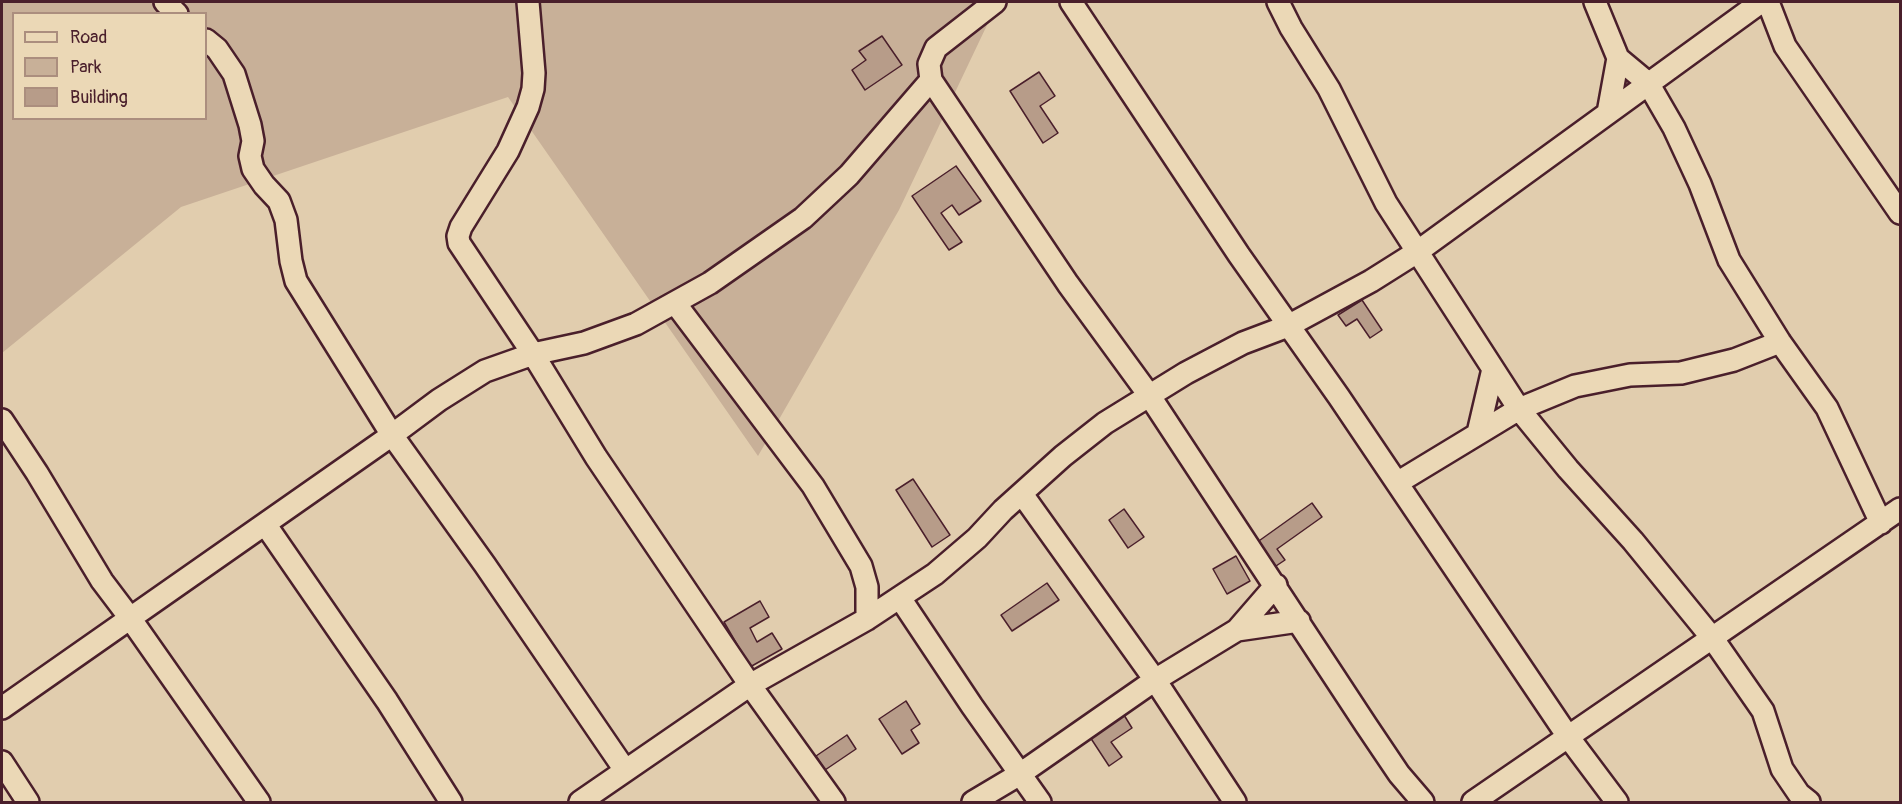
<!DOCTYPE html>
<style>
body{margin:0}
#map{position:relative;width:1902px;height:804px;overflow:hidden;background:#e1cdae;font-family:Pangolin,sans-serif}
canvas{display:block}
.frame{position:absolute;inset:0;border:3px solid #4a1f2b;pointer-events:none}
.legend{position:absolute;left:12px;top:12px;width:195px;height:108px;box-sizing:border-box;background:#ebd8b6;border:2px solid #ab8e7e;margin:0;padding:8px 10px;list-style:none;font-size:18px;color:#4a1f2b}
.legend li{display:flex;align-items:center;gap:12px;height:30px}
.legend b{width:30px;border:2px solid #ab8e7e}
</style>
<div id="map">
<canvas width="1902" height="804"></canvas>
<div class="frame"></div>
<ul class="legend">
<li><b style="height:8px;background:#ebd8b6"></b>Road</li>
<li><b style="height:16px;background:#c8b098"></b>Park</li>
<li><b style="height:16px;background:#b79c89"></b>Building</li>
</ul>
</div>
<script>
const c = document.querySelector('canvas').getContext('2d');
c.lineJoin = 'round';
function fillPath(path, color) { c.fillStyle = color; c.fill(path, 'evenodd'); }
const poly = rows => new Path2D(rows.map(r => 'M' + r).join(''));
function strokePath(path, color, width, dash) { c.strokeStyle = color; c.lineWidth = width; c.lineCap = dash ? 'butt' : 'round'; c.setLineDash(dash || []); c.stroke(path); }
fillPath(poly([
 [2,2,998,2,899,210,758,456,508,97,181,207,2,353],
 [14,14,206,14,206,118,14,118]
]), '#c8b098');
const building = poly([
 [882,36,902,65,865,90,852,70,866,60,859,51,882,36],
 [1039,72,1055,96,1040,106,1058,133,1043,143,1010,91,1039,72],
 [956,166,981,201,959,215,952,205,941,213,962,242,949,250,912,196,956,166],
 [1362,300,1382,330,1370,338,1357,319,1346,326,1338,315,1362,300],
 [913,479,950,535,932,547,896,490,913,479],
 [1312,503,1322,517,1277,549,1285,560,1273,568,1256,543,1312,503],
 [1124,509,1144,537,1128,548,1109,520,1124,509],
 [1236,556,1250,581,1227,594,1213,569,1236,556],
 [1047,583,1059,600,1012,631,1001,615,1047,583],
 [760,601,769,617,750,628,757,642,772,633,782,649,750,667,724,622,760,601],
 [906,701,920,724,911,730,919,743,902,754,879,719,906,701],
 [1124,715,1132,728,1111,742,1122,757,1109,766,1090,737,1124,715],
 [847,735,856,749,825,770,816,756,847,735]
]);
fillPath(building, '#b79c89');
strokePath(building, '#4a1f2b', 1.5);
const minor = poly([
 [165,2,177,14],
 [528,2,534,73,533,89,528,107,508,151,461,227,458,236,459,243,533,354,596,457,750,685,834,802],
 [995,2,936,48,929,64,931,80,1068,284,1149,395,1366,725,1399,774,1423,802],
 [1071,2,1239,255,1339,397,1569,738,1617,802],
 [1278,2,1291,28,1329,89,1386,203,1519,409,1568,469,1633,541,1713,639,1763,711,1782,769,1799,794,1809,802],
 [1595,2,1618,58,1648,83,1674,128,1700,184,1729,260,1780,342,1827,408,1881,523],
 [1768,2,1785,46,1900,213],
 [206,40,217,49,234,74,250,125,253,141,250,156,253,169,264,185,279,201,286,220,291,261,296,281,392,435,485,565,625,770],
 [1608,113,1618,58],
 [675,303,813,486,861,566,867,587,867,619],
 [2,420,37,473,102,581,130,618,259,802],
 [1478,433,1493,369],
 [1397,483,1519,409,1575,386,1630,375,1681,373,1734,360,1780,342],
 [1022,494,1155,680,1235,802],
 [265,524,387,701,451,802],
 [900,598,972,706,1040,802],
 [1237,630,1299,621],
 [2,708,392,435,439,400,485,371,533,354,584,343,636,324,710,283,803,218,849,175,931,80],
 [2,762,28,802],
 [580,802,750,685,867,619,935,574,977,538,1003,510,1063,456,1105,423,1186,373,1243,343,1288,326,1371,281,1417,252,1761,2],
 [973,802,1020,774,1155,680,1237,630,1276,585],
 [1473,802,1900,509]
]);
strokePath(minor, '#4a1f2b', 26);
strokePath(minor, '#ebd8b6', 21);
</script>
